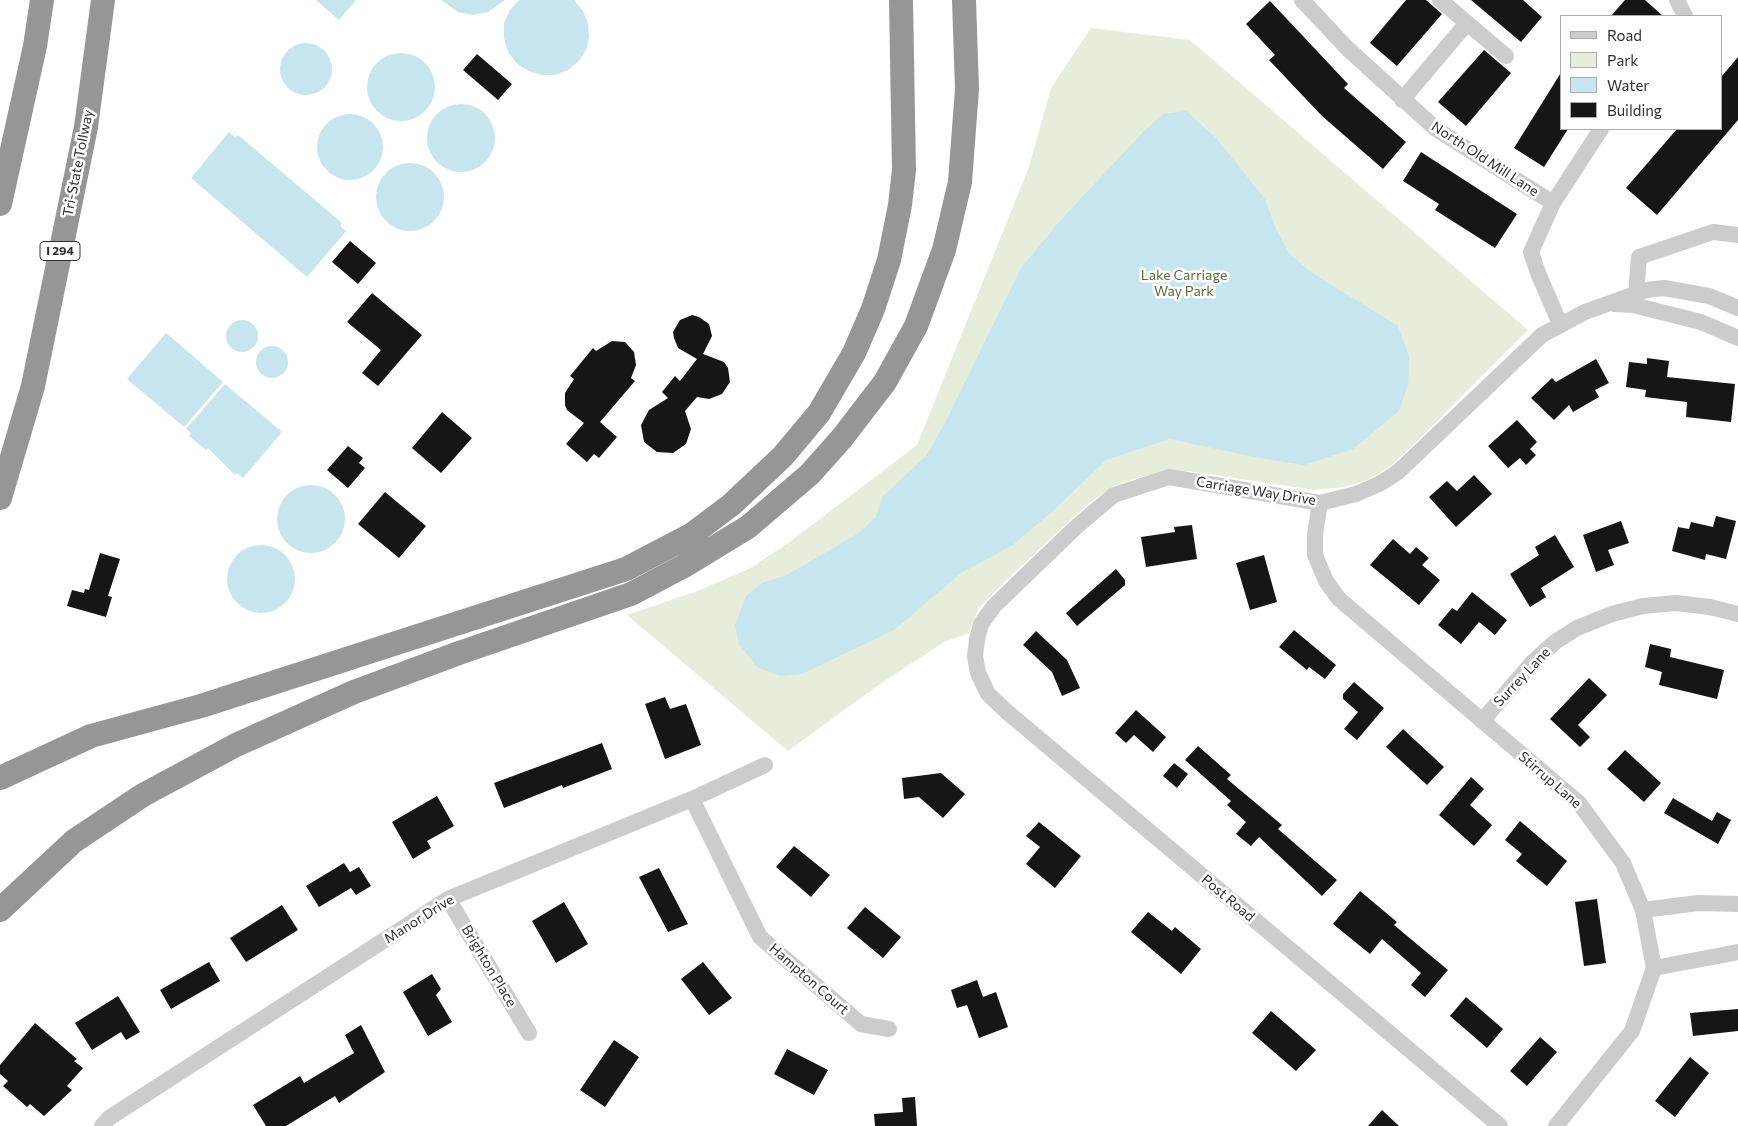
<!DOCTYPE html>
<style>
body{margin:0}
#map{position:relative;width:1738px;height:1126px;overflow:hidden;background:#fff;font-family:Commissioner,sans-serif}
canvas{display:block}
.legend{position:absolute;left:1560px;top:15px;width:162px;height:115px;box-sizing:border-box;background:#fff;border:1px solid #acacac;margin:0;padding:6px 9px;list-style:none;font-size:15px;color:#2f2f2f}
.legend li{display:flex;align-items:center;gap:10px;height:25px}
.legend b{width:25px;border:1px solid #acacac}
</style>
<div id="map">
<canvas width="1738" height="1126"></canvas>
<ul class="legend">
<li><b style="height:6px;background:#ccc"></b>Road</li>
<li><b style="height:14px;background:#e7eddb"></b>Park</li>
<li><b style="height:14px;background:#c6e5ef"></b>Water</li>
<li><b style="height:14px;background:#161616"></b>Building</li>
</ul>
</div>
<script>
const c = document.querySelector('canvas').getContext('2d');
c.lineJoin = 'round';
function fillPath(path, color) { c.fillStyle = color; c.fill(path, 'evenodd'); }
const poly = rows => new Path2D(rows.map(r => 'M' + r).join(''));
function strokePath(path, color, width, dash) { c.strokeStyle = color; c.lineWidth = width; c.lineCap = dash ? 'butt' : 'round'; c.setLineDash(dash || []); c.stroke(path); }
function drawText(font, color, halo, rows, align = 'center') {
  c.font = font + ' Commissioner,sans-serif'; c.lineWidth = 5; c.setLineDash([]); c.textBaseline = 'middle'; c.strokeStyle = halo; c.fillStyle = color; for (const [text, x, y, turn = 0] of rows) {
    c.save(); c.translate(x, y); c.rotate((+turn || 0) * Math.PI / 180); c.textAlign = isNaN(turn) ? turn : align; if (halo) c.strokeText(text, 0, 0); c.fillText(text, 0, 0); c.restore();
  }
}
fillPath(poly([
 [1091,28,1190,40,1528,330,1408,450,1388,468,1367,480,1344,487,1314,490,1188,471,1170,471,1140,477,1114,486,1089,503,1001,585,978,609,969,633,944,642,877,686,788,751,627,615,695,592,749,569,791,541,917,445,1029,167,1051,88]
]), '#e7eddb');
fillPath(poly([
 [316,0,356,0,339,20],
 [441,0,505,0,488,12,473,15,458,12],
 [519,0,574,0,583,11,588,23,589,37,586,50,579,61,568,70,555,75,542,75,529,71,517,64,508,52,504,38,504,23,510,10],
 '280 69a26 26 0 1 1 52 0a26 26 0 1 1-52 0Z',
 '367 87a34 34 0 1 1 68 0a34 34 0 1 1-68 0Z',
 '427 138a34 34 0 1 1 68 0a34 34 0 1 1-68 0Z',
 [1186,111,1216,138,1265,199,1275,227,1289,253,1309,271,1398,326,1409,357,1408,385,1399,411,1353,449,1304,465,1254,457,1170,439,1106,460,1055,509,1013,545,961,573,894,630,802,674,780,676,757,667,739,644,735,625,746,596,764,582,785,576,859,533,876,517,882,497,926,456,945,423,1021,268,1059,222,1143,132,1163,114],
 '317 147a33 33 0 1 1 66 0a33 33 0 1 1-66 0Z',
 [229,132,235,137,238,135,342,223,340,226,346,231,307,277,191,178],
 '376 197a34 34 0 1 1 68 0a34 34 0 1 1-68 0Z',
 '226 336a16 16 0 1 1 32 0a16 16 0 1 1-32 0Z',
 [166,333,223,382,184,427,127,379],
 '256 362a16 16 0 1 1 32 0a16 16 0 1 1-32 0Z',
 [225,384,282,432,243,478,237,473,235,475,208,448,206,450,189,436,191,433,186,429],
 '277 519a34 34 0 1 1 68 0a34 34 0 1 1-68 0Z',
 '227 579a34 34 0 1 1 68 0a34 34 0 1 1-68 0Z'
]), '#c6e5ef');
fillPath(poly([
 [1406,0,1426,0,1442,14,1397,66,1370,43],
 [1471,0,1523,0,1542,17,1521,42],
 [1625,0,1645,0,1663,16,1611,16],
 [1270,1,1348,84,1344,88,1406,142,1383,169,1322,116,1269,60,1275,55,1246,24],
 [1484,50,1511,73,1466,126,1438,102],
 [477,54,512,84,498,100,463,70],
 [1738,57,1738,120,1657,215,1626,188,1677,129,1722,129,1722,76],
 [1562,71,1562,129,1568,129,1544,167,1514,148],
 [1421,152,1517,214,1495,248,1435,210,1439,204,1403,181],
 [350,241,376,263,358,284,332,262],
 [372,293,422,335,378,386,362,373,381,350,347,322],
 [692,315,699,317,709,324,712,336,703,354,724,362,728,368,730,382,722,394,709,399,697,397,685,411,691,429,686,444,673,453,657,452,644,442,641,425,649,410,668,398,662,392,675,376,680,381,697,359,678,348,674,338,673,332,680,320],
 [612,341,625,342,634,352,636,365,631,378,635,381,600,422,617,437,599,458,594,454,587,462,566,444,584,423,567,410,565,405,565,393,574,379,570,376,593,348,596,351],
 [1647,358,1669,361,1667,377,1735,384,1731,422,1686,417,1687,402,1645,397,1646,390,1626,387,1629,362,1647,364],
 [1596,359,1609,383,1595,390,1599,397,1573,412,1569,405,1554,420,1531,398,1552,378,1556,382],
 [442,412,472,438,441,473,412,448],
 [1517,420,1537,442,1530,449,1536,455,1526,465,1520,458,1508,468,1488,446],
 [348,446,363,458,359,463,365,468,348,488,327,470],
 [1474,475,1492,494,1456,527,1429,497,1447,481,1457,491],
 [385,492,426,526,399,558,358,524],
 [1716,516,1736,521,1726,559,1706,554,1705,560,1672,551,1678,527,1689,529,1691,522,1713,527],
 [1621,521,1629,543,1608,550,1614,565,1596,572,1583,535],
 [1192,525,1197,559,1146,567,1141,537,1175,532,1174,527],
 [1555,535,1574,567,1541,588,1546,597,1530,607,1510,574,1539,555,1535,547],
 [1393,539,1410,554,1416,547,1429,558,1422,565,1440,580,1419,605,1370,565],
 [100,553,120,559,108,596,112,597,106,617,67,606,72,590,84,593,85,589,89,590],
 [1264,555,1277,602,1250,610,1236,563],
 [1116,569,1125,580,1125,585,1077,626,1066,613],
 [1472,592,1507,620,1495,635,1479,622,1461,644,1438,625,1452,608,1457,611],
 [1294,630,1336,665,1325,679,1309,667,1307,670,1279,647],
 [1036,631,1067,660,1080,688,1062,696,1052,672,1023,645],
 [1650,644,1671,649,1670,657,1724,670,1717,699,1659,685,1662,672,1645,667],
 [1589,678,1607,695,1578,725,1590,737,1580,747,1550,719],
 [1354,682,1384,708,1357,740,1344,729,1358,712,1343,699,1343,694],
 [665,697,670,709,686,704,701,745,665,759,645,704],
 [1136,710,1166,737,1153,752,1134,735,1126,743,1115,733],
 [1403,729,1444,767,1427,785,1386,747],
 [602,743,612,769,563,788,562,785,504,808,494,783],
 [1198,746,1231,775,1227,779,1282,825,1278,829,1337,880,1322,896,1259,837,1251,846,1236,834,1246,822,1227,805,1231,801,1185,760],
 [1625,750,1661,783,1644,802,1607,769],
 [1174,763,1188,774,1177,788,1163,776],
 [941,773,965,794,943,818,919,797,904,799,902,778],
 [1471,777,1484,789,1470,805,1492,825,1474,846,1439,815],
 [437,796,454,826,427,841,431,848,413,859,392,822],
 [1673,798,1712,821,1717,812,1731,820,1718,844,1664,813],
 [1520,821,1567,861,1547,886,1516,861,1522,854,1505,840],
 [1039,822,1081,856,1055,888,1026,864,1040,847,1026,836],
 [794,846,830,875,811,897,776,867],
 [344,863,350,872,359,867,371,886,356,895,351,888,319,907,306,886],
 [659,868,688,924,668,932,639,877],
 [1360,891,1397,922,1394,925,1448,970,1425,997,1411,985,1421,973,1382,939,1370,954,1333,924],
 [1597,899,1606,963,1584,966,1575,902],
 [564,902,588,944,556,963,532,921],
 [282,905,298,930,246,962,230,938],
 [865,907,901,937,883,958,847,928],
 [1148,912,1172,931,1175,927,1201,949,1181,974,1131,932],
 [209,962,220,981,171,1009,160,990],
 [703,962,732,998,709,1015,681,979],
 [432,974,441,989,436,995,452,1022,428,1036,403,992],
 [977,980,983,997,996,992,1008,1027,979,1038,967,1005,957,1008,951,990],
 [118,996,140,1032,126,1040,121,1032,92,1050,75,1023],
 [1466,997,1503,1029,1487,1048,1450,1016],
 [1738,1009,1738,1031,1693,1036,1690,1013],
 [1271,1011,1316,1050,1296,1071,1252,1033],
 [35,1023,77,1059,74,1061,83,1068,67,1086,72,1090,44,1116,30,1104,27,1107,3,1086,8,1081,0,1074,0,1065],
 [361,1025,385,1072,339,1103,335,1096,286,1126,266,1126,253,1105,300,1076,304,1083,354,1053,345,1035],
 [1540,1037,1557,1052,1527,1086,1510,1071],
 [614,1040,639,1057,605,1107,580,1090],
 [787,1049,828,1070,814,1095,774,1074],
 [1690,1057,1709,1073,1675,1117,1655,1101],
 [915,1097,917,1126,875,1126,874,1114,903,1112,902,1098],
 [1382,1110,1399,1126,1368,1126]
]), '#161616');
strokePath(poly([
 [1302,0,1347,48,1436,129,1553,203,1531,252,1538,273,1560,324],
 [1440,0,1506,56],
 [1677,0,1685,16],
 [1402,100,1467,23],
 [1553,203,1601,129],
 [1636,293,1639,257,1713,232,1738,235],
 [1614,304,1633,305,1701,322,1738,338],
 [1320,503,1315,534,1315,555,1326,581,1339,599,1579,803,1623,863,1643,910,1654,968,1632,1031,1556,1126],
 [1482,721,1532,663,1555,642,1577,628,1612,614,1643,606,1676,603,1710,607,1738,614],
 [692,799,760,937,861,1024,889,1029],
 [448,899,529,1033],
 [1643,910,1698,903,1738,904],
 [1654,968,1738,952],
 [102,1126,109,1118,448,899,692,799,765,765],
 [1500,1126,1006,711,988,694,978,673,975,656,977,640,981,624,994,606,1076,527,1114,495,1169,477,1320,503,1356,494,1381,483,1398,472,1542,335,1585,312,1646,290,1664,288,1709,296,1738,308]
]), '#ccc', 16);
strokePath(poly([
 [0,204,35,46,42,0],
 [0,498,33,386,86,127,103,0],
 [0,778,91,736,201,706,626,569,691,535,731,505,783,456,819,413,854,353,873,309,889,260,900,205,904,170,901,0],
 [0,910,74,841,143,795,236,745,354,692,459,653,631,594,684,566,748,527,810,474,842,438,885,382,916,326,944,250,960,182,967,89,964,0]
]), '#969696', 24);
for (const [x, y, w] of [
 [60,251,40]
]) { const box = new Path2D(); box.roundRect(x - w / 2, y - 9.5, w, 19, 4); c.fillStyle = '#fff'; c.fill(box); strokePath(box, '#2f2f2f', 1); }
drawText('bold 12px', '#2f2f2f', null, [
 ["I 294",60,251]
]);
drawText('14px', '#2f2f2f', '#fff', [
 ["North Old Mill Lane",1485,159,33],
 ["Tri-State Tollway",78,163,-79],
 ["Carriage Way Drive",1256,491,9],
 ["Surrey Lane",1522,677,-47],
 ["Stirrup Lane",1550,780,41],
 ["Post Road",1228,898,40],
 ["Manor Drive",419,919,-32],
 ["Brighton Place",489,966,59],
 ["Hampton Court",809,979,41]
]);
drawText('14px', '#596e38', '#fff', [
 ["Lake Carriage",1184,275],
 ["Way Park",1184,291]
]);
</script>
